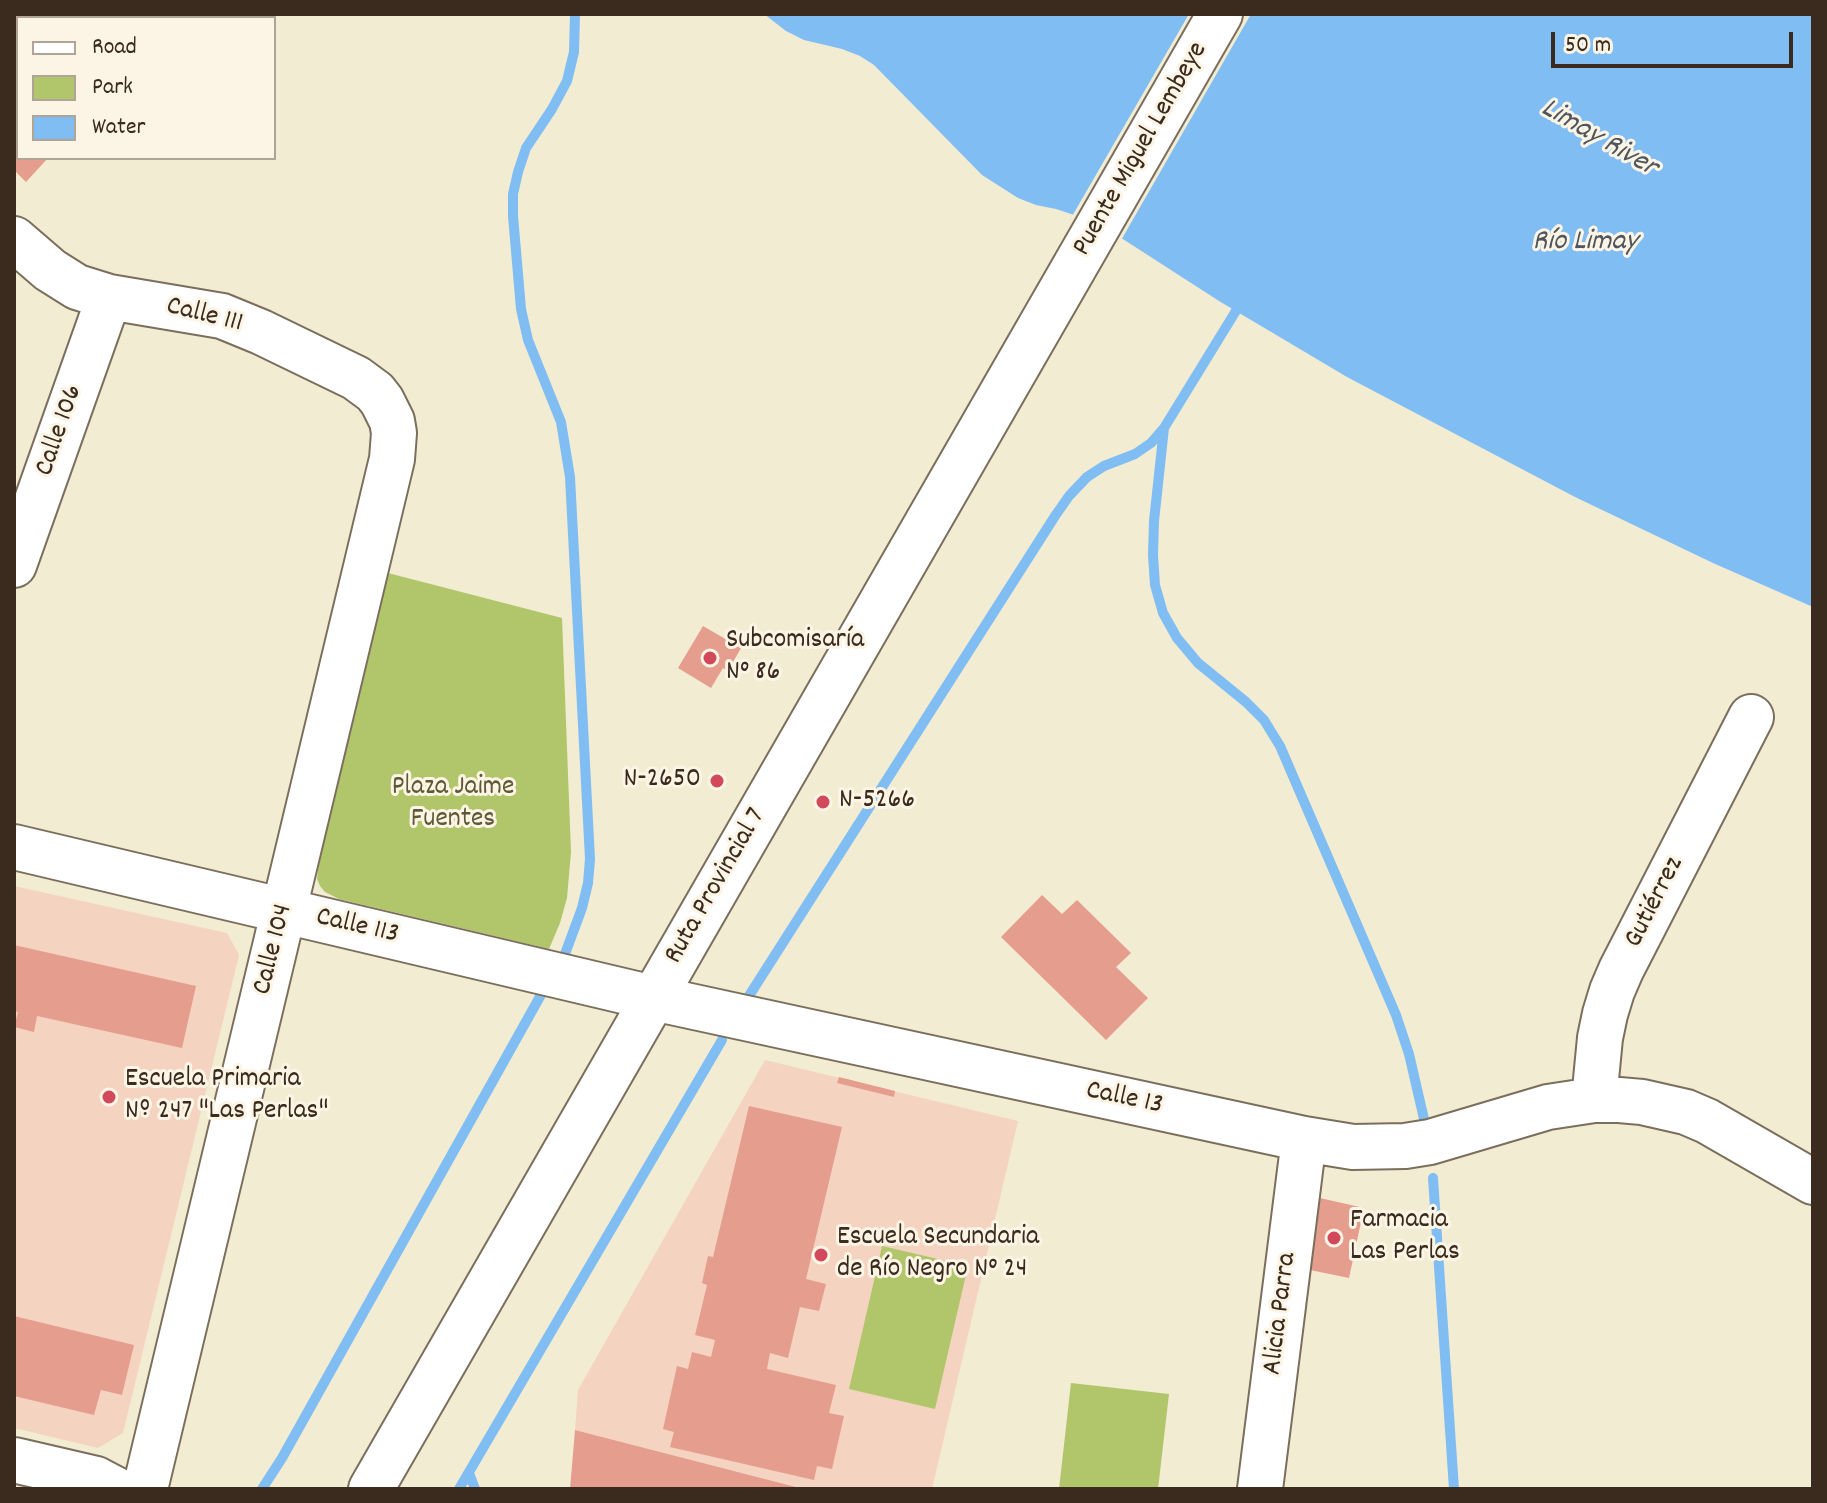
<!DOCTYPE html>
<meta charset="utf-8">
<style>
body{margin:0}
#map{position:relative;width:1827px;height:1503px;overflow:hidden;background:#f2ecd3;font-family:Dekko,sans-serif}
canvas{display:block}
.frame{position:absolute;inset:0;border:16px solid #3b2a1e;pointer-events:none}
.legend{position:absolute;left:16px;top:16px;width:260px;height:144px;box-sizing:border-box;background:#fcf5e5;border:2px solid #afa495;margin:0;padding:10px 14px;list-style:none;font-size:24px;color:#3b2a1e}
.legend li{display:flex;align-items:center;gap:16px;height:40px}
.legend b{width:40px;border:2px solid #afa495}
.scale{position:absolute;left:1551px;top:32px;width:242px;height:36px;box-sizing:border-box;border:4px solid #3b2a1e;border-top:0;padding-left:10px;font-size:24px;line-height:28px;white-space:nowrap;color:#3b2a1e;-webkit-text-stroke:6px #fcf5e5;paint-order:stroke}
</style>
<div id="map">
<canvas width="1827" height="1503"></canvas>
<div class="frame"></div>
<ul class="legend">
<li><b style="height:10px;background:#fff"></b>Road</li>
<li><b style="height:22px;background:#b1c66a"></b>Park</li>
<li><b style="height:22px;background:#80bdf3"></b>Water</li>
</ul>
<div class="scale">50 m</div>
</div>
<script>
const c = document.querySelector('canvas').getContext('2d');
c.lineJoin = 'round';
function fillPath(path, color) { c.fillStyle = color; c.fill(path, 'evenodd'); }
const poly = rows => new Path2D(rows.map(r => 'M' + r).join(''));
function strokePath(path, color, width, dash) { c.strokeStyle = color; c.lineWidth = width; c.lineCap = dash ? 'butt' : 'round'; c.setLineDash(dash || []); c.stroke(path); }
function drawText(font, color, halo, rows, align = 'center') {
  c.font = font + ' Dekko,sans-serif'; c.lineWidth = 6; c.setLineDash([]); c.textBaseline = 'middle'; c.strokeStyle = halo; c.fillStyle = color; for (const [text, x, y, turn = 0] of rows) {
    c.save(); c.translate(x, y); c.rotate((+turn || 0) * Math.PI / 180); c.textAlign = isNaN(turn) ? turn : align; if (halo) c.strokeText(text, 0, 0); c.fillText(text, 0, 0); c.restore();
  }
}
fillPath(poly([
 [14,886,227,933,239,955,123,1433,98,1448,14,1428],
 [765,1060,1018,1121,932,1489,805,1489,575,1430,578,1390]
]), '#f5d3c1');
fillPath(poly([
 [388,573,562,618,571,852,567,898,560,923,549,949,339,899,325,892,320,886,317,879,319,862],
 [882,1246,968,1266,935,1409,849,1389],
 [1071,1383,1169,1394,1158,1489,1059,1489]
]), '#b1c66a');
fillPath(poly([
 [764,14,1813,14,1813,607,1713,563,1575,497,1347,377,1219,301,1098,223,1056,209,1036,205,1018,198,982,175,874,65,860,56,842,49,804,40,786,31]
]), '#80bdf3');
fillPath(poly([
 [1189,14,1251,14,1120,242,1096,227,1071,218]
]), '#f2ecd3');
strokePath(poly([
 [1164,428,1154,521,1153,555,1155,585,1163,613,1177,638,1198,663,1246,702,1264,720,1280,746,1396,1015,1409,1054,1424,1119],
 [565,954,582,908,588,883,590,859,570,477,561,422,528,340,521,309,513,216,513,194,518,172,526,148,552,109,567,81,574,52,575,14],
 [747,999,1055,516,1069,496,1087,477,1104,466,1135,454,1151,443,1164,428,1242,301],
 [1433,1178,1454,1489],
 [469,1473,475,1489],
 [262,1489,282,1458,542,993],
 [459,1489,722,1040]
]), '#80bdf3', 10);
fillPath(poly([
 [14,67,18,71,18,158,48,158,26,182,14,170],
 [703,626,741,648,728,671,723,668,711,688,678,668],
 [1042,895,1062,914,1077,900,1131,953,1116,967,1148,998,1106,1040,1001,937],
 [14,945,196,986,182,1048,37,1016,34,1032,14,1027,18,1012,14,1011],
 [839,1077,895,1091,894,1097,837,1083],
 [749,1106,842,1127,806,1279,826,1284,819,1311,800,1307,788,1358,770,1353,767,1369,836,1385,829,1413,844,1416,832,1469,817,1466,814,1480,670,1447,674,1432,663,1429,677,1366,688,1369,692,1352,711,1357,715,1340,695,1335,707,1285,702,1283,708,1256,713,1257],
 [1320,1198,1364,1208,1349,1278,1305,1269],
 [14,1316,134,1345,122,1395,101,1390,94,1415,14,1396],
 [575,1430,800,1488,800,1489,570,1489]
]), '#e59d8e');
const minor = poly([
 [14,239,50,270,77,287,109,297,222,316,261,332,356,378,375,392,382,401,392,421,394,433,392,459,145,1489],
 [14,565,109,297],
 [14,847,653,998,1304,1139,1353,1147,1405,1146,1430,1142,1548,1107,1594,1100,1619,1100,1642,1102,1686,1112,1707,1121,1813,1182],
 [1594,1100,1600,1038,1605,1014,1612,991,1621,970,1751,717],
 [14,1460,96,1479,115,1489],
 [371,1489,1220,14],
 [1260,1489,1304,1139]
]);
strokePath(minor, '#7b6e5d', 48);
strokePath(minor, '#fff', 44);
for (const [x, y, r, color] of [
 [710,658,8,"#d1495b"],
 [717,781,8,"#d1495b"],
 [823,802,8,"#d1495b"],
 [109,1097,8,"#d1495b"],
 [1334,1238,8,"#d1495b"],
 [821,1255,8,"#d1495b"]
]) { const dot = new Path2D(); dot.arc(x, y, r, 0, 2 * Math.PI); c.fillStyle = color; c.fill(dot); strokePath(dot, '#fcf5e5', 3); }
drawText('28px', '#3b2a1e', '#fcf5e5', [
 ["Puente Miguel Lembeye",1142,150,-60],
 ["Calle 111",204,317,14],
 ["Calle 106",61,431,-71],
 ["Ruta Provincial 7",717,887,-60],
 ["Gutiérrez",1656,903,-63],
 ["Calle 113",357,928,13],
 ["Calle 104",275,950,-76],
 ["Calle 13",1124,1100,12],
 ["Alicia Parra",1282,1314,-83]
]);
drawText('28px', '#3b2a1e', '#fcf5e5', [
 ["Subcomisaría",726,642],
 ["N° 86",726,674],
 ["N-2650",701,781,"right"],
 ["N-5266",839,802],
 ["Escuela Primaria",125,1081],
 ["Nº 247 \"Las Perlas\"",125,1113],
 ["Farmacia",1350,1222],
 ["Las Perlas",1350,1254],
 ["Escuela Secundaria",837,1239],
 ["de Río Negro N° 24",837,1271]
], 'left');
drawText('28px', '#5e5935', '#fcf5e5', [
 ["Plaza Jaime",453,789],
 ["Fuentes",453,821]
]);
drawText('italic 30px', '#50565e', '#fcf5e5', [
 ["Limay River",1598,140,30],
 ["Río Limay",1585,244]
]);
</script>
